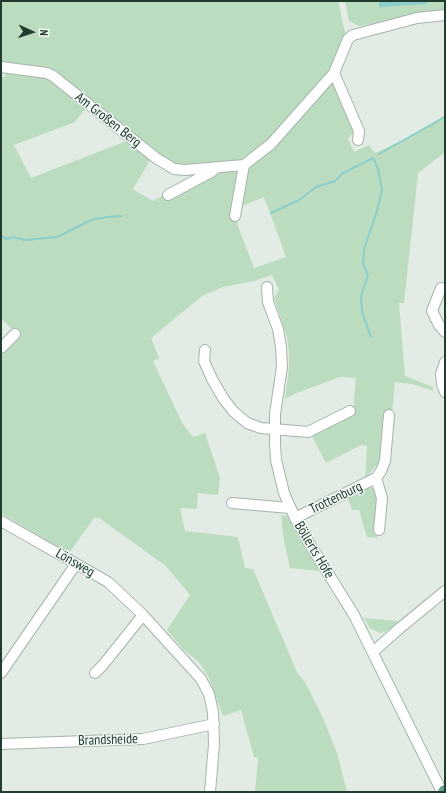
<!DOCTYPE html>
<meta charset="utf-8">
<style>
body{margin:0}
#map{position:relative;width:446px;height:793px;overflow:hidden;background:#e2ece5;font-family:"PT Sans Narrow",sans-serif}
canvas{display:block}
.frame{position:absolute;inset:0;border:2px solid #223c30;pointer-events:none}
.north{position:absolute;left:12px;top:12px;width:40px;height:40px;-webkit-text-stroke:3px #f2f8f4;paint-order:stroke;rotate:93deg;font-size:11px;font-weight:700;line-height:16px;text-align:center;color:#223c30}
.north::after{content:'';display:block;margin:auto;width:14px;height:18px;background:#223c30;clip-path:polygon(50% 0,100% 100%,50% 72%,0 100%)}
</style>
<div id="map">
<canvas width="446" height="793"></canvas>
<div class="frame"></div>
<div class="north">N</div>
</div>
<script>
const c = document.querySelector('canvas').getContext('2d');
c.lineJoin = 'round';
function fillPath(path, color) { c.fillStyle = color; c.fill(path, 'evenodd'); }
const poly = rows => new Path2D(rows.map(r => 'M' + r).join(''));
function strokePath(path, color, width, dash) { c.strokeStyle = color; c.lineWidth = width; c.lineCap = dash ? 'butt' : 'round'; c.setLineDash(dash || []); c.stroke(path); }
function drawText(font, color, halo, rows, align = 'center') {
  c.font = font + ' "PT Sans Narrow",sans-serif'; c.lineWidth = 3; c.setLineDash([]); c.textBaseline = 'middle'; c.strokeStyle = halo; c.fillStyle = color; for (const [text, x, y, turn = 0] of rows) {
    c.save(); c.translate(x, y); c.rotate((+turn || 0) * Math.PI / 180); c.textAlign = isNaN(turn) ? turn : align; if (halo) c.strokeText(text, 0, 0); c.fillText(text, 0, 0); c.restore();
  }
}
fillPath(poly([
 [1,1,338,1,346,37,331,79,355,130,348,139,354,152,369,145,375,153,407,138,445,115,445,152,418,173,404,303,399,303,405,376,433,387,433,391,412,384,395,382,392,413,383,457,365,479,367,446,361,445,326,463,311,434,353,411,356,378,340,377,294,394,285,399,289,368,289,354,287,337,274,298,279,290,272,275,254,281,223,287,202,296,151,338,159,358,153,361,182,423,193,437,205,433,220,478,218,495,198,493,197,509,180,508,185,531,238,537,245,568,253,569,297,672,306,684,323,718,337,753,347,792,255,792,258,758,254,757,241,710,223,716,209,678,199,662,184,650,167,630,190,595,166,566,99,518,94,518,69,553,1,513,1,354,18,334,1,319,1,76,5,77,6,71,49,78,86,108,75,122,14,145,31,178,129,140,50,72,25,65,1,61],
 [152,157,173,172,208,171,153,201,133,189],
 [264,197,286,257,254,268,238,226,237,215,239,207],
 [345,1,445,1,445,13,417,15,359,26,349,21],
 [365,487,379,489,377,538,367,537,359,510,352,510,348,498],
 [281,515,288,516,298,537,320,571,290,568,284,541],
 [364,618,398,621,392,628,384,632,380,633,370,628]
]), '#bbdcbe');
fillPath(poly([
 [379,1,427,1,427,4,379,7]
]), '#8bcfcd');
strokePath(poly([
 [379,154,445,117],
 [271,213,299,200,316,187,335,181,343,173,373,158,378,169,382,190,377,211,364,249,363,264,368,275,361,296,362,312,371,337],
 [1,236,7,239,13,237,25,240,57,237,91,220,107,217,121,216]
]), '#8bcfcd', 2);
const minor = poly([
 [1,67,47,73,53,76,156,158,174,169,185,170,244,165,271,144,334,73,348,39,353,35,417,18,445,15],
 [334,73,359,131,358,140],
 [168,195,211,172,216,168],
 [235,216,244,165],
 [267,287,268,302,278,329,281,347,282,367,275,414,275,444,276,460,284,493,295,518,308,541,354,615,442,792],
 [441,288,432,311,439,325,445,332],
 [1,348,15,334],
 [205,350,204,361,212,379,223,398,233,411,247,423,261,428,308,432,350,411],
 [445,362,441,374,442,384,445,392],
 [376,478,382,498,379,530],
 [232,503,290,508],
 [295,518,376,478,381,471,385,461,389,415],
 [1,521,108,582,143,615,201,679,209,694,213,712,214,744,210,792],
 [373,652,400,628,445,591],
 [1,673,76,564],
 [95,673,103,665,143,615],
 [1,744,143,739,214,724]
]);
const major = poly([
 [444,792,445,791]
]);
strokePath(minor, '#a5b4ab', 12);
strokePath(major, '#c1c8c5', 14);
strokePath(minor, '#fff', 10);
strokePath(major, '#67a087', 12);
drawText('14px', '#223c30', '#f2f8f4', [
 ["Am Großen Berg",108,120,38],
 ["Trottenburg",336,498,-26],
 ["Böllerts Höfe",314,550,59],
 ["Lönsweg",75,563,30],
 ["Brandsheide",108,740,-2]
]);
</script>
